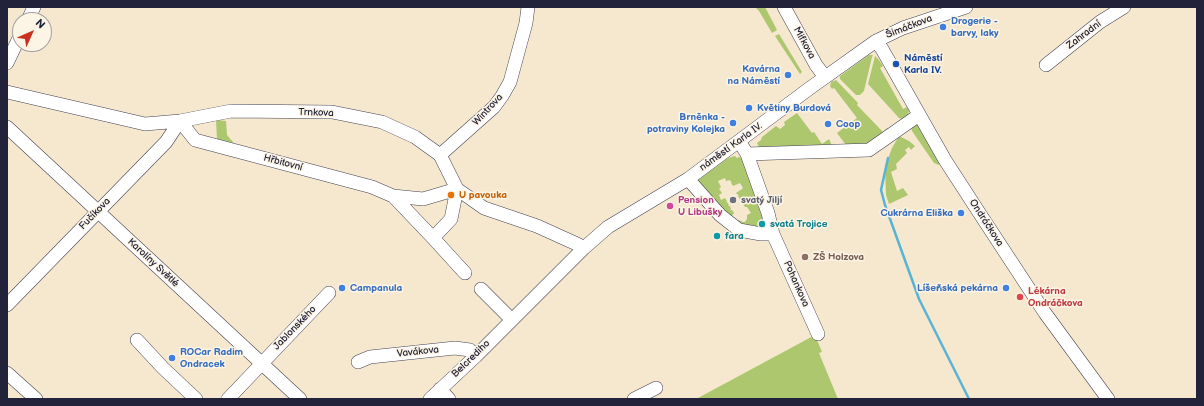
<!DOCTYPE html>
<meta charset="utf-8">
<style>
body{margin:0}
#map{position:relative;width:1204px;height:406px;overflow:hidden;background:#f6e8ce;font-family:"Balsamiq Sans",sans-serif}
canvas{display:block}
.frame{position:absolute;inset:0;border:8px solid #22223b;pointer-events:none}
.north{position:absolute;left:12px;top:12px;width:40px;height:40px;box-sizing:border-box;background:#fcf5e5;border:1px solid #a5a1a1;border-radius:50%;rotate:45deg;font-size:11px;font-weight:700;line-height:16px;text-align:center;color:#22223b}
.north::after{content:'';display:block;margin:auto;width:14px;height:18px;background:#c8321e;clip-path:polygon(50% 0,100% 100%,50% 72%,0 100%)}
</style>
<div id="map">
<canvas width="1204" height="406"></canvas>
<div class="frame"></div>
<div class="north">N</div>
</div>
<script>
const c = document.querySelector('canvas').getContext('2d');
c.lineJoin = 'round';
function fillPath(path, color) { c.fillStyle = color; c.fill(path, 'evenodd'); }
const poly = rows => new Path2D(rows.map(r => 'M' + r).join(''));
function strokePath(path, color, width, dash) { c.strokeStyle = color; c.lineWidth = width; c.lineCap = dash ? 'butt' : 'round'; c.setLineDash(dash || []); c.stroke(path); }
function drawText(font, color, halo, rows, align = 'center') {
  c.font = font + ' "Balsamiq Sans",sans-serif'; c.lineWidth = 3; c.setLineDash([]); c.textBaseline = 'middle'; c.strokeStyle = halo; c.fillStyle = color; for (const [text, x, y, turn = 0] of rows) {
    c.save(); c.translate(x, y); c.rotate((+turn || 0) * Math.PI / 180); c.textAlign = isNaN(turn) ? turn : align; if (halo) c.strokeText(text, 0, 0); c.fillText(text, 0, 0); c.restore();
  }
}
fillPath(poly([
 [755,7,765,7,777,30,772,33,759,11],
 [779,34,802,72,800,74,775,36],
 [869,55,873,55,872,57,864,91,860,95,856,95,840,79,840,76],
 [875,56,879,60,883,66,880,68,903,109,907,107,909,110,908,115,902,119,899,118,868,84],
 [836,80,858,103,857,105,883,132,887,128,889,129,868,147,846,145,837,133,857,118,834,88,832,89,830,86,831,82],
 [797,113,812,133,814,132,822,144,829,139,833,148,760,149,757,143,761,140,762,137,776,126,780,129,785,125,784,122],
 [216,120,226,121,227,135,234,143,217,139],
 [916,124,920,126,940,162,939,165,934,163,912,131,911,127],
 [899,136,909,141,915,146,911,150,909,147,905,150,907,153,896,164,897,169,891,172,897,191,903,188,908,195,889,204,886,195,885,167,892,148],
 [735,156,737,158,739,157,743,158,767,227,762,230,736,224,698,185,698,180,728,158],
 [725,178,726,181,730,180,731,182,732,182,731,183,733,186,740,183,743,188,742,189,736,193,738,195,739,195,738,196,740,199,741,199,740,200,742,203,744,203,743,204,745,207,747,207,751,213,747,215,747,219,745,222,743,222,739,220,735,222,732,216,734,213,732,210,730,210,731,209,730,206,728,206,729,205,727,202,726,202,727,201,725,198,721,200,719,195,722,193,720,190,719,189,721,187,718,181],
 [815,335,822,352,819,353,838,399,699,399,698,398]
]), '#acc76e');
strokePath(poly([
 [888,158,881,190,885,205,919,299,969,399]
]), '#57b4d5', 2.5);
const minor = poly([
 [784,7,816,65,825,77],
 [28,20,34,7],
 [876,41,882,49,945,160,980,214,1045,313,1108,399],
 [7,63,20,36],
 [1046,65,1100,22,1124,7],
 [7,92,145,124,180,121,231,111,332,112,382,122,415,137,440,155,457,189,484,208,537,226,579,245,584,248],
 [180,121,195,140,372,187,393,196,433,238,465,273],
 [7,127,300,399],
 [739,141,747,154,768,213,773,234,818,334],
 [747,154,869,150,919,115],
 [440,155,494,107,502,96,510,82,526,23,528,7],
 [688,179,720,215,739,230,761,234,773,234],
 [393,196,423,199,457,189,451,219,433,238],
 [481,289,512,320],
 [7,305,166,142,180,121],
 [137,340,163,368,196,399],
 [358,362,370,357,455,348,470,350,476,356],
 [7,373,36,399],
 [440,389,449,399],
 [228,399,329,293],
 [430,399,476,356,584,248,608,227,688,179,810,88,876,41,903,28,966,7],
 [634,399,656,388]
]);
strokePath(minor, '#424051', 14);
strokePath(minor, '#fff', 13);
for (const [x, y, r, color] of [
 [943,27,4,"#3f7fe0"],
 [896,64,4,"#1a4fb4"],
 [788,75,4,"#3f7fe0"],
 [749,108,4,"#3f7fe0"],
 [733,123,4,"#3f7fe0"],
 [828,124,4,"#3f7fe0"],
 [451,195,4,"#e8710a"],
 [733,200,4,"#6b7280"],
 [670,206,4,"#d1479c"],
 [961,213,4,"#3f7fe0"],
 [762,224,4,"#0f9aa8"],
 [717,236,4,"#0f9aa8"],
 [805,257,4,"#8d6e63"],
 [342,288,4,"#3f7fe0"],
 [1006,288,4,"#3f7fe0"],
 [1020,297,4,"#e0444e"],
 [172,358,4,"#3f7fe0"]
]) { const dot = new Path2D(); dot.arc(x, y, r, 0, 2 * Math.PI); c.fillStyle = color; c.fill(dot); strokePath(dot, '#fcf5e5', 1.5); }
drawText('bold 10px', '#366cbe', '#fcf5e5', [
 ["Drogerie -",951,21],
 ["barvy, laky",951,33],
 ["Kavárna",780,69,"right"],
 ["na Náměstí",780,81,"right"],
 ["Květiny Burdová",757,108],
 ["Brněnka -",725,117,"right"],
 ["potraviny Kolejka",725,129,"right"],
 ["Coop",836,124],
 ["Cukrárna Eliška",953,213,"right"],
 ["Campanula",350,288],
 ["Líšeňská pekárna",998,288,"right"],
 ["ROCar Radim",180,352],
 ["Ondracek",180,364]
], 'left');
drawText('10px', '#22223b', '#fcf5e5', [
 ["Šimáčkova",909,27,-21],
 ["Zahradní",1084,35,-37],
 ["Mifkova",804,43,61],
 ["Wintrova",488,110,-47],
 ["Trnkova",316,113,2],
 ["náměstí Karla IV.",731,147,-36],
 ["Hřbitovní",283,163,15],
 ["Fučíkova",95,214,-46],
 ["Ondráčkova",986,223,57],
 ["Karolíny Světlé",153,263,43],
 ["Pohankova",796,284,66],
 ["Jablonského",295,328,-46],
 ["Vavákova",418,352,-6],
 ["Belcrediho",471,359,-44]
]);
drawText('bold 10px', '#164399', '#fcf5e5', [
 ["Náměstí",904,58],
 ["Karla IV.",904,70]
], 'left');
drawText('bold 10px', '#c56008', '#fcf5e5', [
 ["U pavouka",459,195]
], 'left');
drawText('bold 10px', '#b23c85', '#fcf5e5', [
 ["Pension",678,200],
 ["U Libušky",678,212]
], 'left');
drawText('bold 10px', '#5b616d', '#fcf5e5', [
 ["svatý Jiljí",741,200]
], 'left');
drawText('bold 10px', '#0d838f', '#fcf5e5', [
 ["svatá Trojice",770,224],
 ["fara",725,236]
], 'left');
drawText('bold 10px', '#785e54', '#fcf5e5', [
 ["ZŠ Holzova",813,257]
], 'left');
drawText('bold 10px', '#be3a42', '#fcf5e5', [
 ["Lékárna",1028,291],
 ["Ondráčkova",1028,303]
], 'left');
</script>
